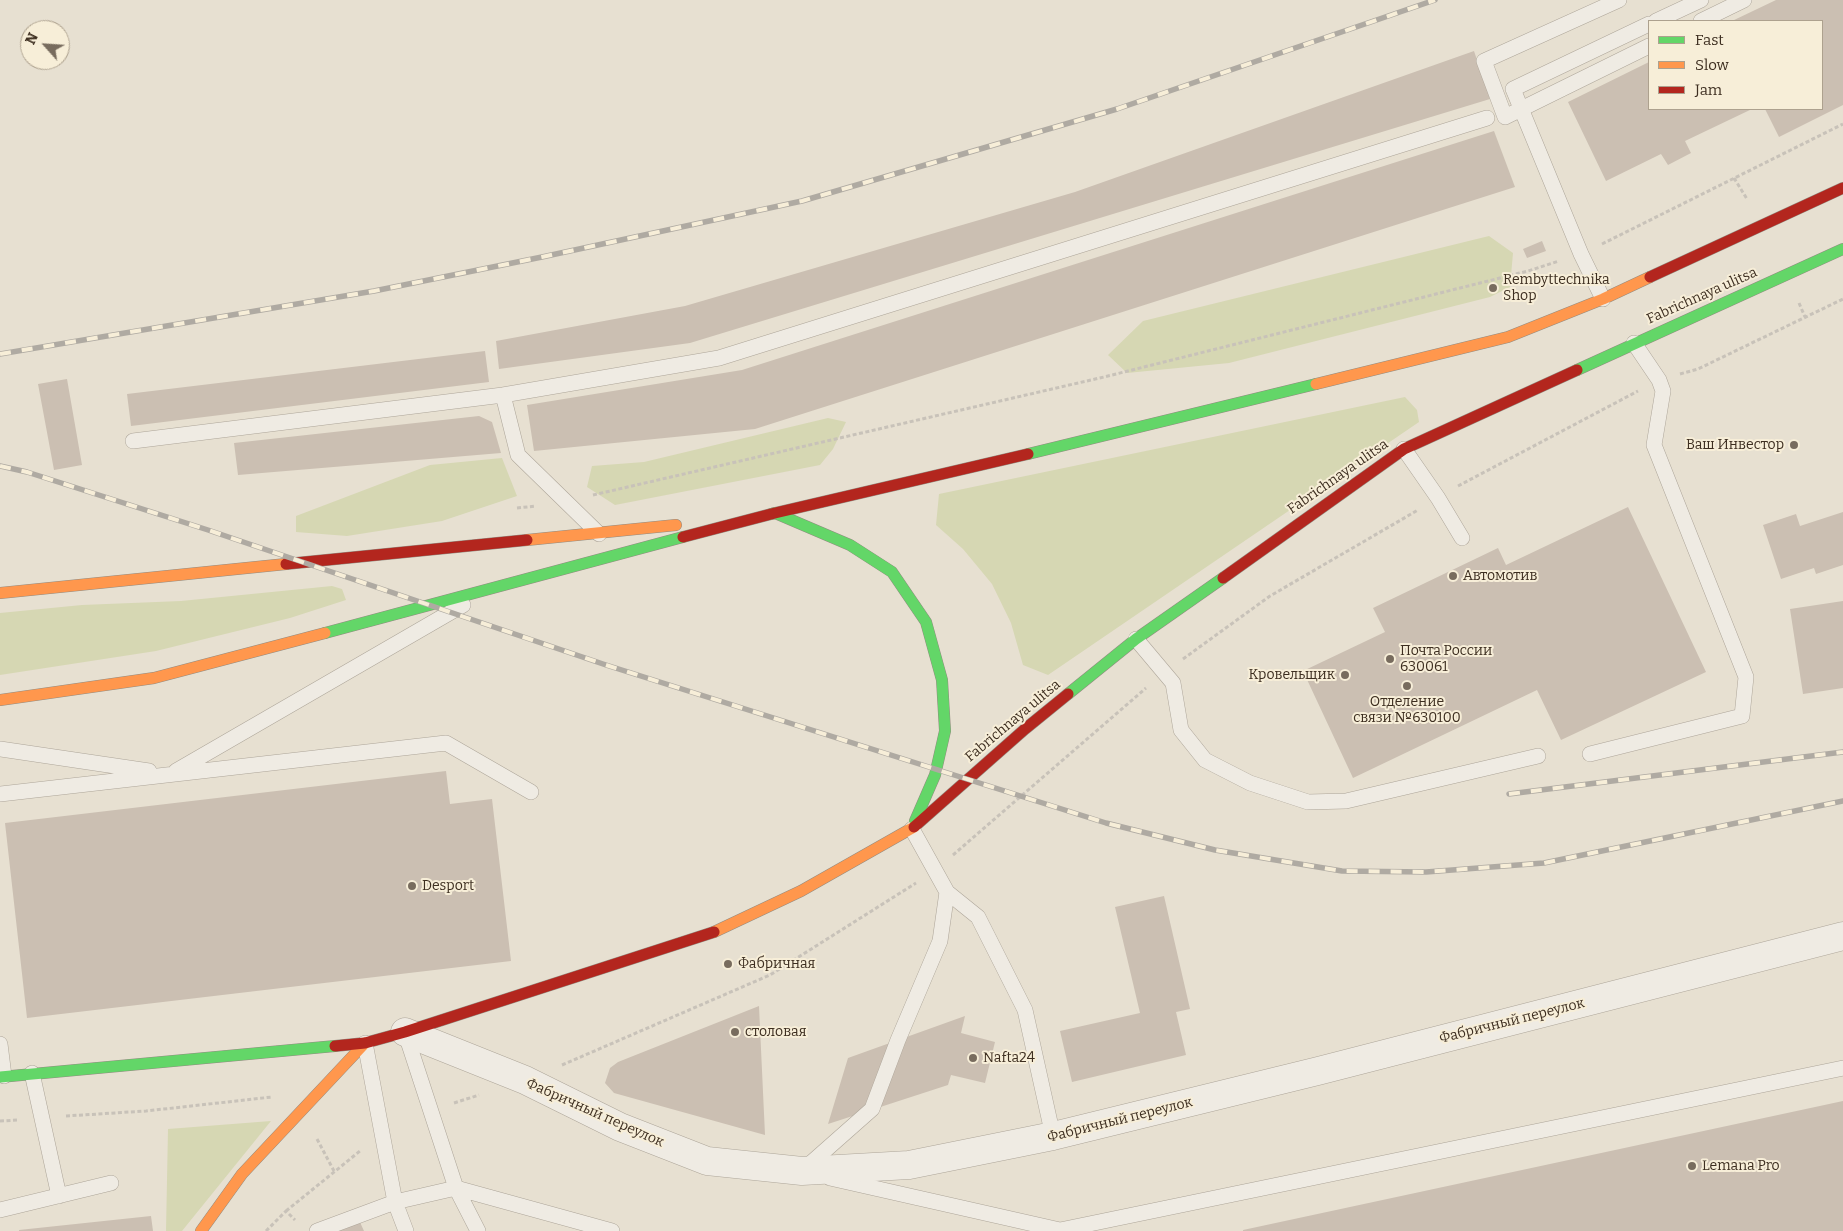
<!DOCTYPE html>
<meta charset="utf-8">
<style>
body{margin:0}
#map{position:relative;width:1843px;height:1231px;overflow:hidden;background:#e7e0d1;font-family:Bitter,serif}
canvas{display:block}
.legend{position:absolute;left:1648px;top:20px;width:175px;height:90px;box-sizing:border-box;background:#f7eed8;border:1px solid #ada18e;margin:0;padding:6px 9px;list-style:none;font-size:15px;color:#3d2e20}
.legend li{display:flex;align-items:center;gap:10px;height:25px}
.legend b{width:25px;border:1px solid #ada18e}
.north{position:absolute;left:20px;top:20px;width:50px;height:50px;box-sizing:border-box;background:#f7eed8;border:1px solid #ada18e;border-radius:50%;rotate:296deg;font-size:14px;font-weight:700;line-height:20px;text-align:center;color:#3d2e20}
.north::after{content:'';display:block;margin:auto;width:18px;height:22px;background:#786c5e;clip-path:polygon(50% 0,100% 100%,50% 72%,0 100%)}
</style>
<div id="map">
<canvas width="1843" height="1231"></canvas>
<ul class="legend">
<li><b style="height:6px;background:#63d668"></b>Fast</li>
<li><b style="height:6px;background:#ff974d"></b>Slow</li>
<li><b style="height:6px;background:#b3261e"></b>Jam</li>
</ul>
<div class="north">N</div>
</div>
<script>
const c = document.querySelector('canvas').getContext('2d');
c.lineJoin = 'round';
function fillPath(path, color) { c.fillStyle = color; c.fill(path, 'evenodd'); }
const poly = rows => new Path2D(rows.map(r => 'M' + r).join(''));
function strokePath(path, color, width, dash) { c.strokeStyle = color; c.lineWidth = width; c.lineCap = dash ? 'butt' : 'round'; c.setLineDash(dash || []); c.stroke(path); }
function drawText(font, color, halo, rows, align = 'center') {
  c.font = font + ' Bitter,serif'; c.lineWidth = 4; c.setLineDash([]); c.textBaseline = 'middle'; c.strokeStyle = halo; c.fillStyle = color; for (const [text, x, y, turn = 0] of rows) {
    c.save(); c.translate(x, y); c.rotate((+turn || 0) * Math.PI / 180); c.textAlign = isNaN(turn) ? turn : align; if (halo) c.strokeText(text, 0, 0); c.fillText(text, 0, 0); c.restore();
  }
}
fillPath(poly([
 [1489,236,1513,253,1510,287,1490,297,1229,363,1127,373,1108,355,1143,321],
 [1405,397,1417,410,1419,422,1048,675,1023,665,1011,623,992,584,963,549,936,525,939,494],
 [828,418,846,422,833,449,820,465,615,505,587,487,592,466,644,462],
 [502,458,517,496,442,521,347,536,296,532,296,516,430,465],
 [332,586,342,589,346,600,290,618,156,651,0,675,0,613,82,605,181,601],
 [271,1121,182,1231,166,1231,168,1129]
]), '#d6d7b3');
fillPath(poly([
 [1776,0,1843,0,1843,105,1779,137,1765,109,1822,109,1822,21,1732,21],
 [1474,51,1490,99,690,343,499,369,496,341,685,306,1075,192],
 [1649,62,1649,109,1752,109,1685,141,1691,153,1668,165,1661,154,1606,181,1568,102],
 [1494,131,1515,187,755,429,534,451,527,405,742,370],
 [1542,241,1546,251,1527,258,1523,249],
 [485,351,489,382,131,426,127,394],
 [67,379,82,465,54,470,38,384],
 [479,416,492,422,501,453,238,475,234,443],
 [1628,507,1706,672,1561,740,1537,690,1353,778,1303,671,1385,632,1373,608,1498,548,1506,565],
 [1843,512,1843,565,1816,574,1814,568,1781,579,1763,525,1796,514,1800,526],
 [1843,601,1843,688,1803,694,1790,609],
 [446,771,450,804,492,799,511,961,27,1018,5,823],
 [1164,896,1190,1009,1176,1012,1186,1055,1072,1082,1060,1031,1140,1013,1115,907],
 [759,1006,765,1135,614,1093,605,1083,610,1068,618,1062],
 [965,1016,961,1033,995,1042,985,1083,951,1075,948,1085,828,1124,848,1058],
 [1843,1101,1843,1231,1243,1231,1243,1230],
 [151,1216,153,1231,19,1231,19,1230],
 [359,1220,364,1231,333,1231]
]), '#cbbfb2');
const lane = poly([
 [1619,0,1484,61,1505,117,1649,46],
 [1656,21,1701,0],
 [1701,21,1744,0],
 [1603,299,1581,254,1513,89,1649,24],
 [503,395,518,455,599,534],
 [133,441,503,395,719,358,1487,118],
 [1404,449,1438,498,1462,538],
 [1136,639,1173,683,1181,730,1205,760,1250,783,1308,802,1346,801,1538,756],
 [0,749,149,771],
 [1590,754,1742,716,1746,677,1654,445,1663,391,1659,380,1634,343],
 [176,771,463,605],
 [0,794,446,743,531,792],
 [912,829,947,892,978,917,1025,1010,1053,1136],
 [365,1043,395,1202,406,1231],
 [0,1044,4,1076],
 [32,1073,59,1196],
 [803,1170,872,1109,898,1040,940,941,947,892],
 [830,1178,1060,1230,1843,1068],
 [0,1210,111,1183],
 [317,1231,395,1202,456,1188,405,1032],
 [478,1231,456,1188,612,1231]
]);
const street = poly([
 [405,1032,525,1080,620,1127,707,1161,802,1171,909,1165,1053,1136,1318,1071,1843,936]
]);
const fast = poly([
 [1577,370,1843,249],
 [1028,454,1316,384],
 [771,514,775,513,850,545,892,572,926,622,942,680,945,731,935,775,915,821],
 [325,633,683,537],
 [1068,694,1136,639,1223,578],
 [0,1077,335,1046]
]);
const slow = poly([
 [1316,384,1508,337,1603,299,1650,277],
 [527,540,676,525],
 [0,593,286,564],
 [0,700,154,678,325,633],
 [714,932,801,891,914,827],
 [201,1231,242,1174,365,1043]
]);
const jam = poly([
 [1650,277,1843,188],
 [683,537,775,513,1028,454],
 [286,564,527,540],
 [1223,578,1404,449,1577,370],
 [914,827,1025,729,1068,694],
 [335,1046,365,1043,405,1032,714,932]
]);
strokePath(lane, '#ada599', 16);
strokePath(street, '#ada599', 29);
strokePath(fast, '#928b80', 12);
strokePath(slow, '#928b80', 12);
strokePath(jam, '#928b80', 12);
strokePath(poly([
 [1734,178,1747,199],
 [1602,244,1843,124],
 [1799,303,1805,317],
 [1680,374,1698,369,1843,299],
 [1458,486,1638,391],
 [593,495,1104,377,1528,271,1559,261],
 [517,508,536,506],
 [1183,659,1270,596,1418,510],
 [953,855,1146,688],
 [562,1065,770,975,916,883],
 [454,1103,479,1095],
 [66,1116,146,1111,272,1097],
 [0,1121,18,1120],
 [317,1139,334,1171],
 [286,1211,360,1151],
 [266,1231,286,1211,295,1220]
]), '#c8c2b9', 3, [4, 2.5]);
strokePath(lane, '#efebe3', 15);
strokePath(street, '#efebe3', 28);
strokePath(fast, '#63d668', 11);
strokePath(slow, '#ff974d', 11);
strokePath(jam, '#b3261e', 11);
const rail = poly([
 [0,354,374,291,542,257,802,201,1117,109,1435,0],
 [0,466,27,472,208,530,606,665,1106,823,1215,850,1342,871,1426,872,1544,863,1843,801],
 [1509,794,1843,752]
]);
strokePath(rail, '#afaaa2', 5.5);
strokePath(rail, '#f7eed8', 4, [11]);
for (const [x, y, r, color] of [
 [1493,288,5,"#786c5e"],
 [1794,445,5,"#786c5e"],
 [1453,576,5,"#786c5e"],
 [1390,659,5,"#786c5e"],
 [1345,675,5,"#786c5e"],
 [1407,686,5,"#786c5e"],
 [412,886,5,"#786c5e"],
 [728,964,5,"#786c5e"],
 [735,1032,5,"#786c5e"],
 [973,1058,5,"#786c5e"],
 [1692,1166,5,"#786c5e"]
]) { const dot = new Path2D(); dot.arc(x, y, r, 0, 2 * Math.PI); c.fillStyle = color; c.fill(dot); strokePath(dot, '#f7eed8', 2); }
drawText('14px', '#3d2e20', '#f7eed8', [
 ["Rembyttechnika",1503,280],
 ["Shop",1503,296],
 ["Ваш Инвестор",1784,445,"right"],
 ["Автомотив",1463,576],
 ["Почта России",1400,651],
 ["630061",1400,667],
 ["Кровельщик",1335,675,"right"],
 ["Отделение",1407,702,"center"],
 ["связи №630100",1407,718,"center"],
 ["Desport",422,886],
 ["Фабричная",738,964],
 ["столовая",745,1032],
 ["Nafta24",983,1058],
 ["Lemana Pro",1702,1166]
], 'left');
drawText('14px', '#3d2e20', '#f7eed8', [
 ["Fabrichnaya ulitsa",1702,296,-24],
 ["Fabrichnaya ulitsa",1338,477,-35],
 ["Fabrichnaya ulitsa",1013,721,-40],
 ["Фабричный переулок",1512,1021,-14],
 ["Фабричный переулок",595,1113,24],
 ["Фабричный переулок",1120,1120,-14]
]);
</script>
